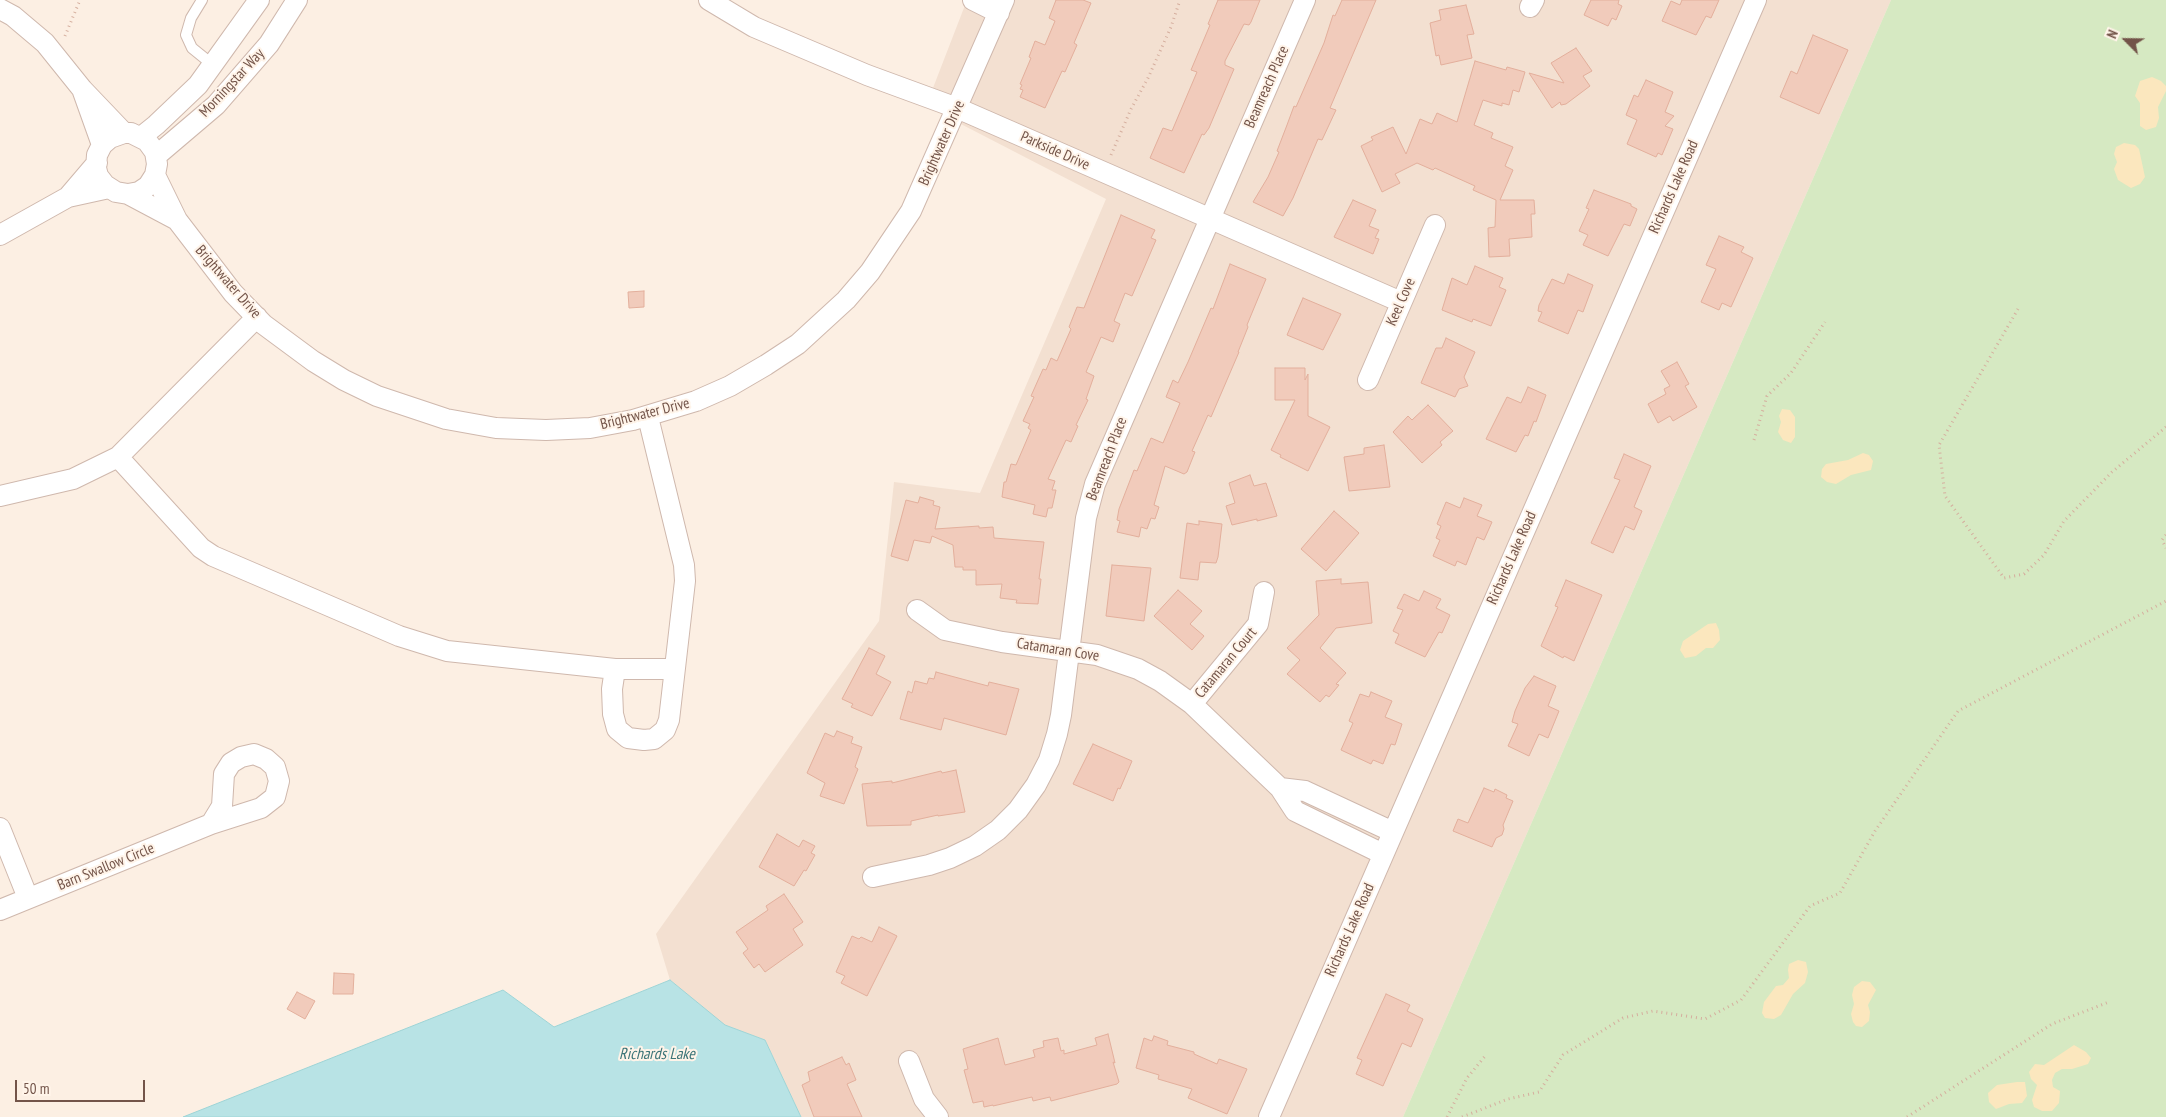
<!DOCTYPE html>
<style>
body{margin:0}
#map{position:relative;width:2166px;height:1117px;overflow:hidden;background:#fcefe3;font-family:"PT Sans Narrow",sans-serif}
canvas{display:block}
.north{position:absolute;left:2101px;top:15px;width:50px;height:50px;-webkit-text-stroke:4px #fff4e9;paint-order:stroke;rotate:293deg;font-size:14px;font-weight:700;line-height:20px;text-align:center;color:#735449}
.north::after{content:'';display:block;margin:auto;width:18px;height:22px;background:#735449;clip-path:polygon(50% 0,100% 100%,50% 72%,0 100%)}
.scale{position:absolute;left:15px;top:1080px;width:130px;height:22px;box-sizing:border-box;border:2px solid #735449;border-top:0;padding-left:6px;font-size:15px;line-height:18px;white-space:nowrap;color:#735449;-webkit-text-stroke:4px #fff4e9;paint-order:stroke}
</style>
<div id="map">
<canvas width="2166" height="1117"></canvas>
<div class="north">N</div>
<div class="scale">50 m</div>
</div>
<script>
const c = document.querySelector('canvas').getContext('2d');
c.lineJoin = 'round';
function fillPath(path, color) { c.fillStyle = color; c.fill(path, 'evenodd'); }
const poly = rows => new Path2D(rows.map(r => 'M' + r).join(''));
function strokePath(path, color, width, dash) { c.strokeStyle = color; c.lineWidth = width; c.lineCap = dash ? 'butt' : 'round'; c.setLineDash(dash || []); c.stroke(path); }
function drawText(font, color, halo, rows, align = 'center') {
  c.font = font + ' "PT Sans Narrow",sans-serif'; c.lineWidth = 4; c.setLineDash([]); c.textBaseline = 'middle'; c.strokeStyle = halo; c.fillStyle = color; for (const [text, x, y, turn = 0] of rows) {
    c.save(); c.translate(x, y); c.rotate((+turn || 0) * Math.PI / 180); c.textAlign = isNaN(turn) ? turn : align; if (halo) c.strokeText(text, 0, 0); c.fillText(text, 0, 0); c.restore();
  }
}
fillPath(poly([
 [967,0,1891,0,1403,1117,801,1117,765,1040,724,1025,670,980,656,934,879,621,894,482,980,493,1106,199,926,106]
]), '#f3e0d1');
fillPath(poly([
 [1891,0,2166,0,2166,1117,1403,1117]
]), '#d6e9c2');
fillPath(poly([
 [2152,77,2161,81,2166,86,2166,91,2158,107,2159,118,2156,127,2146,130,2140,126,2140,103,2135,96,2140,81],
 [2124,143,2135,145,2139,149,2145,177,2140,184,2131,188,2118,180,2114,169,2117,162,2114,154,2116,147],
 [1782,409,1790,410,1795,417,1795,437,1791,443,1783,440,1778,432,1781,422,1779,416],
 [1863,453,1869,455,1873,461,1871,470,1851,475,1836,484,1827,482,1821,477,1822,469,1826,464,1848,460],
 [1716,623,1719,630,1720,640,1713,648,1706,648,1696,656,1685,658,1680,650,1683,641,1708,624],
 [1798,960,1806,962,1808,972,1805,983,1793,994,1781,1015,1774,1019,1765,1018,1762,1013,1764,1002,1776,986,1783,985,1789,978,1788,970,1789,964],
 [1862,981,1870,982,1876,990,1868,1005,1870,1012,1869,1021,1862,1027,1856,1026,1853,1022,1851,1014,1854,1004,1852,995,1854,987],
 [2074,1045,2086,1052,2091,1058,2088,1064,2072,1069,2062,1069,2055,1073,2052,1080,2053,1087,2060,1091,2059,1103,2052,1111,2042,1111,2034,1107,2032,1100,2037,1085,2031,1079,2029,1072,2035,1064,2044,1065],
 [2017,1082,2025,1082,2027,1096,2022,1103,2009,1104,1996,1109,1989,1102,1988,1093,1997,1085]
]), '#fbe7be');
const water = poly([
 [670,980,725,1025,765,1040,801,1117,183,1117,503,990,554,1027,670,980]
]);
fillPath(water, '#b8e3e5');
strokePath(water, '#9ed4d6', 1);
const building = poly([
 [1056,0,1083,0,1091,3,1074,43,1077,45,1065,72,1062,71,1045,108,1020,97,1023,90,1020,89,1022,85,1020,84,1031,58,1029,57,1035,41,1045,45,1055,21,1049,18,1056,0],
 [1218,0,1260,0,1251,22,1249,25,1244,24,1225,61,1225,65,1234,69,1209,128,1204,135,1202,134,1184,173,1150,158,1163,128,1172,131,1197,72,1191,70,1210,25,1208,24,1218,0],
 [1342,0,1376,0,1330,108,1336,110,1322,140,1318,139,1293,198,1283,216,1253,202,1268,177,1279,152,1277,151,1287,125,1294,106,1296,107,1324,43,1333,15,1335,16,1342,0],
 [1591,0,1619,0,1618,4,1622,6,1616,20,1612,18,1608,26,1584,15,1591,0],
 [1682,0,1719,0,1711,18,1706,16,1696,35,1662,21,1671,1,1680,5,1682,0],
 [1466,5,1474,34,1467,35,1472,58,1441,65,1439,55,1436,56,1430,23,1441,20,1439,10,1466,5],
 [1813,35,1848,50,1819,114,1780,97,1791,71,1797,74,1813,35],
 [1576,48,1592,71,1583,76,1590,86,1566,104,1561,105,1560,102,1552,108,1529,73,1564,83,1551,63,1576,48],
 [1475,61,1506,70,1507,67,1525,72,1519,92,1513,90,1509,105,1502,103,1502,106,1483,100,1474,125,1493,133,1491,138,1513,147,1505,166,1513,170,1500,200,1534,200,1535,214,1531,214,1532,237,1509,239,1510,256,1489,257,1488,228,1495,227,1496,200,1473,190,1475,186,1435,168,1433,170,1417,163,1395,174,1400,183,1382,192,1361,146,1373,140,1371,137,1393,127,1406,154,1420,119,1432,124,1437,113,1457,122,1475,61],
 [1646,80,1673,92,1665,112,1674,116,1665,126,1673,129,1662,155,1658,153,1656,157,1627,144,1637,120,1626,115,1634,95,1638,97,1646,80],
 [1594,190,1631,204,1631,206,1637,209,1630,226,1624,224,1608,256,1583,245,1588,235,1579,231,1589,209,1586,208,1594,190],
 [1353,200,1376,210,1369,226,1379,230,1375,238,1379,239,1373,254,1334,237,1353,200],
 [1121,215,1155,230,1151,238,1156,240,1132,296,1125,293,1114,321,1120,324,1113,342,1101,337,1086,372,1094,376,1086,399,1088,400,1076,425,1078,426,1071,442,1066,440,1048,479,1055,481,1052,490,1056,490,1052,508,1048,508,1046,517,1033,514,1035,505,1002,497,1004,482,1006,482,1011,464,1016,465,1031,430,1028,428,1030,424,1023,421,1034,397,1031,396,1043,369,1046,370,1051,358,1057,361,1071,329,1069,327,1077,307,1084,308,1121,215],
 [1719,236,1744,247,1741,252,1753,258,1731,307,1722,303,1719,310,1701,302,1716,269,1706,265,1719,236],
 [1230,264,1266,279,1247,325,1248,327,1238,352,1239,352,1211,417,1208,415,1192,451,1195,452,1187,472,1184,474,1165,466,1154,505,1159,507,1155,519,1151,518,1147,529,1141,527,1139,537,1117,532,1120,521,1117,520,1119,509,1134,470,1137,471,1151,438,1163,443,1180,403,1166,397,1173,380,1178,383,1188,362,1211,308,1213,309,1230,264],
 [1475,266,1503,278,1499,287,1506,290,1491,326,1473,319,1472,322,1442,310,1452,278,1467,285,1475,266],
 [1568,274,1593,285,1583,312,1578,310,1568,334,1538,321,1542,312,1538,311,1539,305,1552,279,1564,284,1568,274],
 [644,291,644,307,629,308,628,292,644,291],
 [1303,298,1341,314,1323,350,1287,335,1303,298],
 [1446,338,1475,352,1464,377,1468,386,1459,389,1455,397,1421,383,1436,348,1442,348,1446,338],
 [1677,362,1689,384,1685,386,1697,407,1673,421,1670,416,1658,423,1648,404,1666,394,1664,389,1670,386,1661,371,1677,362],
 [1275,368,1305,368,1305,380,1308,374,1308,416,1330,427,1308,471,1280,457,1281,455,1271,450,1295,400,1275,400,1275,368],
 [1528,387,1546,395,1536,422,1534,421,1528,436,1525,435,1516,452,1486,439,1507,397,1521,403,1528,387],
 [1428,405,1453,431,1440,442,1442,445,1422,463,1393,432,1408,416,1412,420,1428,405],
 [1384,445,1390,487,1349,491,1344,457,1364,454,1364,448,1384,445],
 [1624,454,1651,466,1634,507,1642,511,1634,530,1625,526,1613,553,1591,543,1620,480,1614,478,1624,454],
 [1250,475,1254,486,1266,483,1277,516,1257,521,1257,519,1232,525,1226,506,1235,503,1229,483,1250,475],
 [920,497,934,501,933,505,940,507,935,529,979,526,979,528,993,527,994,538,1044,542,1039,579,1041,579,1038,604,1016,603,1017,600,1000,598,1002,584,976,585,976,570,963,570,963,567,955,567,953,545,932,536,930,543,914,540,908,561,891,556,906,500,918,503,920,497],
 [1464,498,1482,505,1477,516,1492,522,1484,540,1477,537,1466,565,1457,561,1455,566,1433,556,1440,540,1436,538,1441,526,1437,524,1446,502,1460,508,1464,498],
 [1334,511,1359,533,1326,571,1301,549,1334,511],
 [1199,521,1222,524,1218,557,1216,563,1200,562,1198,580,1180,578,1187,523,1199,525,1199,521],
 [1112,565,1151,568,1144,621,1106,616,1112,565],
 [1341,579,1341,584,1368,582,1372,623,1336,628,1320,648,1346,673,1336,684,1339,685,1329,697,1326,695,1320,702,1287,674,1300,660,1287,648,1319,615,1316,581,1341,579],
 [1566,580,1602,595,1574,661,1564,656,1563,658,1541,646,1558,607,1555,606,1566,580],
 [1178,590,1202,611,1190,624,1204,636,1192,650,1154,616,1178,590],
 [1424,591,1441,599,1436,608,1450,615,1442,633,1439,632,1425,657,1395,643,1399,634,1393,631,1403,610,1397,608,1404,594,1419,601,1424,591],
 [869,648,885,656,876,674,891,682,872,716,851,707,853,704,842,699,869,648],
 [936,672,988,686,989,682,1019,689,1006,735,944,718,941,730,900,719,908,691,912,693,915,681,927,684,929,678,934,679,936,672],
 [1534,676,1556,686,1548,706,1559,711,1548,738,1539,734,1529,756,1508,746,1518,724,1512,722,1515,711,1525,688,1534,676],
 [1371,692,1392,701,1385,717,1402,724,1395,745,1391,744,1383,764,1373,760,1371,764,1341,750,1353,723,1349,721,1360,694,1369,697,1371,692],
 [837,731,853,737,851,743,862,747,855,767,858,769,844,804,820,796,825,783,807,773,825,733,834,737,837,731],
 [1093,744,1132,761,1120,789,1118,788,1113,801,1073,784,1093,744],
 [956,770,965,812,938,816,938,815,911,821,911,825,867,826,862,784,892,781,892,783,941,771,942,773,956,770],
 [1484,788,1494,792,1495,789,1507,795,1506,798,1513,801,1503,825,1504,829,1502,835,1496,838,1492,847,1453,831,1458,819,1468,823,1484,788],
 [777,834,799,847,803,840,815,846,811,853,815,855,806,871,804,870,794,886,759,867,777,834],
 [784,894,803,922,793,929,803,945,765,972,759,964,754,968,743,953,748,949,736,932,768,910,766,906,784,894],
 [879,927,897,936,867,996,841,983,845,976,836,972,852,936,859,939,861,937,872,942,879,927],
 [334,973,354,974,353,994,333,994,334,973],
 [297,992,315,1001,305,1019,287,1009,297,992],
 [1386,994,1410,1005,1407,1011,1423,1019,1411,1047,1402,1043,1383,1086,1356,1074,1362,1060,1357,1058,1386,994],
 [1108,1034,1115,1063,1113,1062,1119,1082,1117,1084,1051,1101,1050,1097,1033,1101,1032,1097,993,1106,993,1105,984,1107,983,1101,973,1103,964,1070,968,1069,963,1049,998,1038,1005,1065,1035,1057,1033,1050,1044,1047,1043,1041,1058,1038,1061,1051,1064,1050,1064,1054,1097,1045,1095,1038,1108,1034],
 [1154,1036,1168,1041,1167,1045,1194,1052,1194,1054,1217,1064,1219,1059,1247,1069,1227,1114,1188,1098,1192,1089,1158,1079,1159,1075,1136,1068,1144,1038,1152,1041,1154,1036],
 [842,1057,846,1065,849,1063,856,1080,847,1084,862,1117,814,1117,802,1085,810,1081,808,1072,842,1057]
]);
fillPath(building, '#f1cbbb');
strokePath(building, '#e3af9c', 1);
const service = poly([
 [202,0,191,18,186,35,192,48,213,65]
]);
const minor = poly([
 [709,0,754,27,867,75,957,108,1401,302],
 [973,0,999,13],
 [1530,7,1534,0],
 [0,9,13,16,45,43,82,89],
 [141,137,156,125,198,85,259,0],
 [102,145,82,89,124,133],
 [156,156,216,105,269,44,297,0],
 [97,163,68,197,109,188],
 [128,194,177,220,155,175,157,164,155,152,147,141,131,133,124,133,110,138,102,145,97,155,96,168,98,176,105,185,116,192,128,194,139,192,148,186,155,175],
 [177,220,233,293,263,324,313,361,344,380,377,396,446,419,496,428,546,430,590,428,633,420,696,401,730,386,766,365,798,344,846,300,870,272,911,211,1004,0],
 [0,235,68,197],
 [1368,380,1435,225],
 [118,457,201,548,213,556,399,636,447,651,615,669,674,669],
 [0,496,73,479,118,457,257,317],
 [917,610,945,630,1002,642,1097,655,1138,669,1160,681,1192,704,1280,788,1295,811,1383,854],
 [615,669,612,689,613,714,617,729,628,738,644,740,654,739,665,730,669,720,685,581,684,565,648,417],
 [1192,704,1258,624,1264,592],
 [1280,788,1305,791,1393,832],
 [0,828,28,898],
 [873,877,929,865,950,858,975,846,998,830,1018,810,1036,785,1049,760,1057,734,1061,715,1086,518,1095,484,1305,0],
 [0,910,211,824,261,808,275,797,279,781,275,767,266,759,254,754,241,757,231,763,224,774,222,806,211,824],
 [909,1061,924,1099,938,1117],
 [1269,1117,1756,0]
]);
strokePath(service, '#cfb8ad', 12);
strokePath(minor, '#cfb8ad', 22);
strokePath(poly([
 [65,36,80,0],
 [1111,155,1131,109,1148,78,1171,27,1180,0],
 [2018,309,1939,445,1945,496,2004,578,2024,574,2044,555,2064,521,2112,472,2166,427],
 [1754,440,1767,396,1791,373,1825,322],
 [2166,535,2162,540,2166,548],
 [1447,1117,1467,1078,1486,1055],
 [1462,1117,1508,1099,1539,1092,1563,1055,1623,1018,1653,1011,1705,1019,1741,1000,1810,906,1840,893,1875,831,1958,711,2166,601],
 [1907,1117,2052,1024,2109,1002]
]), '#d5ae9e', 3, [1, 4]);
strokePath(service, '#fff', 10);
strokePath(minor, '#fff', 20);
drawText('15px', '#735449', '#fff4e9', [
 ["Morningstar Way",232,83,-47],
 ["Beamreach Place",1267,87,-66],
 ["Brightwater Drive",942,143,-66],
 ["Parkside Drive",1055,151,24],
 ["Richards Lake Road",1674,187,-66],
 ["Brightwater Drive",228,282,49],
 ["Keel Cove",1401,302,-66],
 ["Brightwater Drive",645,414,-14],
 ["Beamreach Place",1107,459,-69],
 ["Richards Lake Road",1512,558,-66],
 ["Catamaran Cove",1058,650,9],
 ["Catamaran Court",1226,663,-50],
 ["Barn Swallow Circle",106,867,-22],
 ["Richards Lake Road",1350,930,-66]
]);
drawText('italic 16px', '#3d7578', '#fff4e9', [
 ["Richards Lake",657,1054]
]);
</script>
